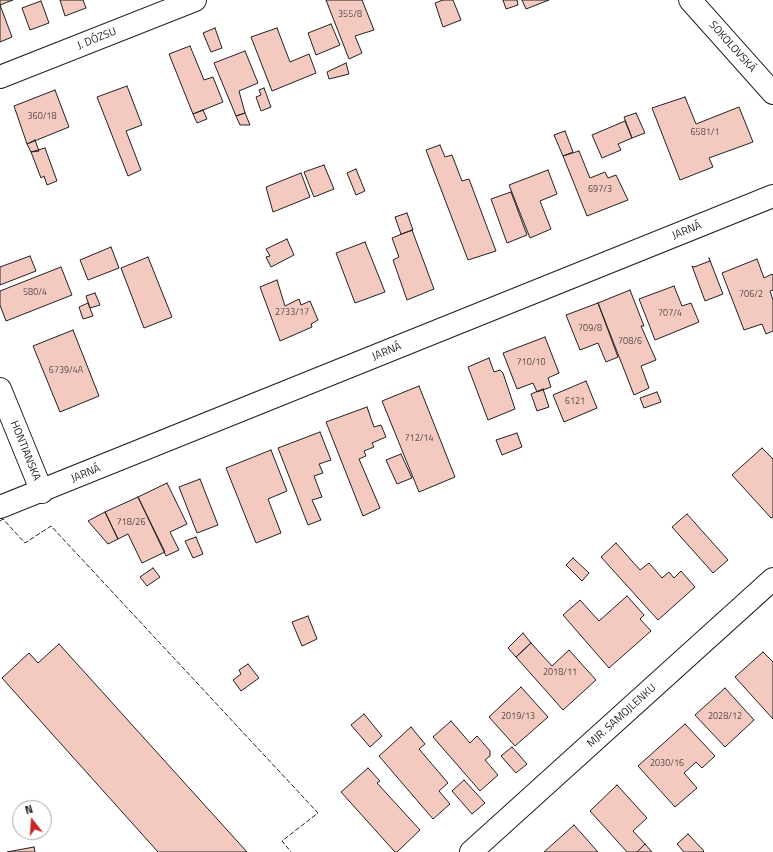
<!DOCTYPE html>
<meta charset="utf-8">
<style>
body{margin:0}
#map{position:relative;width:773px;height:852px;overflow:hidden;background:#fff;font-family:"Titillium Web",sans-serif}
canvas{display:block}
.north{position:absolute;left:12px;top:800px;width:40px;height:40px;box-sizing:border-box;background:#fff;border:1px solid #a7a7a7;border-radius:50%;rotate:343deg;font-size:11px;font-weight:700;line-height:16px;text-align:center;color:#222}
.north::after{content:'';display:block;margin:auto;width:14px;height:18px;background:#c62828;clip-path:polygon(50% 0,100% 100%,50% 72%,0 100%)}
</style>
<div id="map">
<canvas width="773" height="852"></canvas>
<div class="north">N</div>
</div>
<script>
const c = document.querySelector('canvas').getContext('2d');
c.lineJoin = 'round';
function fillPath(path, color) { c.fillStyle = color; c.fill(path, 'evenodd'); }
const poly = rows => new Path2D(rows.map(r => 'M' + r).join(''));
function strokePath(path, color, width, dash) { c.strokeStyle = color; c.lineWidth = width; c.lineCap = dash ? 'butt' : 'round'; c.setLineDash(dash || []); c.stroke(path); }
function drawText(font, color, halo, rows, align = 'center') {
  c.font = font + ' "Titillium Web",sans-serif'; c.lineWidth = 3; c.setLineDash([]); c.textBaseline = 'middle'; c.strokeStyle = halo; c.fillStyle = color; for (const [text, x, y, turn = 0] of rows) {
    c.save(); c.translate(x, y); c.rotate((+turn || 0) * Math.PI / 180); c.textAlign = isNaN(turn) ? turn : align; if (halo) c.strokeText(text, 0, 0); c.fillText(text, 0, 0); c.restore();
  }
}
const building = poly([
 [0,0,13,0,0,5,0,0],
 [60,0,83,0,86,8,65,16,60,0],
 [326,0,362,0,374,30,355,36,362,53,349,59,326,0],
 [443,0,453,0,461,20,443,27,435,3,443,0],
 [503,0,517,0,518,5,506,9,503,0],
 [522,0,549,0,526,9,522,0],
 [41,1,49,23,30,30,22,8,41,1],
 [0,5,12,37,0,42,0,5],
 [331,24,340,45,316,55,308,33,331,24],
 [215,28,222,48,211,52,203,33,215,28],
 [277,28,290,62,309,54,316,73,272,91,251,37,277,28],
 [190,46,204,80,213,77,223,102,193,114,169,54,190,46],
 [245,51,258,83,239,91,245,113,236,116,214,63,245,51],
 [346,63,349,74,329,79,327,72,346,63],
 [127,86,142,125,126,131,141,170,128,176,97,97,127,86],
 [264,88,271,107,261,111,256,97,261,95,259,90,264,88],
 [55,90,69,127,27,144,14,106,55,90],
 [685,97,696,124,739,107,753,142,709,158,713,167,680,180,652,108,685,97],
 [203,110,207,119,197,123,193,114,203,110],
 [245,113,250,125,240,125,236,116,245,113],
 [636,113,645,133,632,138,624,117,636,113],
 [625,121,632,138,618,144,621,150,602,158,592,135,625,121],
 [565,131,573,152,563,156,554,135,565,131],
 [35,140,39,151,31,152,27,144,35,140],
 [440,145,445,157,452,155,462,181,469,179,496,251,468,260,426,150,440,145],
 [45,148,57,181,47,185,44,176,41,178,31,152,45,148],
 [579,151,590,178,605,172,608,178,616,175,628,200,587,216,563,156,579,151],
 [324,165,334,189,314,197,304,172,324,165],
 [356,169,365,191,356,195,347,173,356,169],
 [548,170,557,194,540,201,551,229,530,238,509,185,548,170],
 [301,173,310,197,273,212,266,187,301,173],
 [511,192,527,235,507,243,491,199,511,192],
 [407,213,413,230,401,234,395,217,407,213],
 [412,230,434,289,407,300,393,260,399,257,392,238,412,230],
 [287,239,294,255,271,267,266,257,270,256,266,249,287,239],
 [365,242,385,292,355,303,336,253,365,242],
 [111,247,119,268,88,280,80,260,111,247],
 [30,256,36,271,0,285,0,267,30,256],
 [148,257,172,317,144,328,121,268,148,257],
 [709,258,723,294,705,301,692,266,694,267,710,261,709,258],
 [757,259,764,278,772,274,773,276,773,290,770,291,773,300,773,331,766,334,762,324,744,330,722,273,757,259],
 [61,267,72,295,6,321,0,305,0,291,61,267],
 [277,280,285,306,299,299,301,305,310,301,318,320,311,324,312,327,280,341,260,287,277,280],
 [674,286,682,306,691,303,699,322,655,340,639,299,674,286],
 [630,290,644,326,641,326,656,360,641,366,649,388,634,395,598,303,630,290],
 [95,293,100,305,90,308,86,296,95,293],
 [88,303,93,316,83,319,79,307,88,303],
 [598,303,618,357,606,362,598,343,580,350,566,315,598,303],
 [73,330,99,396,60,412,33,346,73,330],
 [545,337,559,373,548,378,551,387,537,392,533,383,517,389,503,353,545,337],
 [489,358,494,372,500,370,503,373,515,409,488,420,468,367,489,358],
 [586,381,597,408,564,422,553,395,586,381],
 [419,386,455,477,419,492,382,401,419,386],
 [543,389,549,407,537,411,531,394,543,389],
 [657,392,661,402,644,408,640,398,657,392],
 [367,407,374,427,381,425,386,437,372,443,374,447,364,451,366,456,359,459,380,508,363,516,326,422,367,407],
 [320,432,331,460,319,464,323,473,314,476,322,497,312,500,321,520,308,525,278,448,320,432],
 [517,433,522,447,502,455,496,440,517,433],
 [762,448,773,459,773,517,771,518,732,475,762,448],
 [271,450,287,491,268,499,281,533,256,543,226,468,271,450],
 [401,454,412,478,397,484,386,460,401,454],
 [200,479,218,525,197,533,179,487,200,479],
 [167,483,187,524,170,532,179,550,166,556,138,497,167,483],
 [138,497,165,552,142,563,128,534,118,539,105,512,138,497],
 [105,512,118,539,108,544,88,521,105,512],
 [687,514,728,560,713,573,672,527,687,514],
 [196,537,203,554,193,558,185,541,196,537],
 [616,543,640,570,649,563,662,578,669,572,674,578,681,571,695,587,658,620,601,557,616,543],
 [573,558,589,573,582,581,566,565,573,558],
 [153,568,160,577,147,586,140,577,153,568],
 [627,596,644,615,640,619,651,631,609,668,563,615,580,600,599,621,627,596],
 [308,616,317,639,302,646,292,622,308,616],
 [523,633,531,643,516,657,508,648,523,633],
 [531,643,552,666,569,650,596,680,563,710,516,657,531,643],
 [59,644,247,852,158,852,2,678,29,653,38,663,59,644],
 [763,652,773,662,773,719,735,677,763,652],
 [248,664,259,678,241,691,233,680,241,674,239,670,248,664],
 [521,687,548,717,515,746,489,717,521,687],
 [725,688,754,720,725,747,695,715,725,688],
 [364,714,382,736,370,747,351,725,364,714],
 [451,721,470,743,477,736,490,751,490,756,485,760,498,775,480,791,433,737,451,721],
 [685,724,715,756,702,768,696,762,684,773,697,788,675,807,638,766,685,724],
 [411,727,425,744,419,749,448,783,439,791,450,804,433,819,379,756,411,727],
 [512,747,527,764,516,773,501,756,512,747],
 [368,768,380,781,377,783,420,830,397,852,395,852,341,792,368,768],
 [464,780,485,803,472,814,452,791,464,780],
 [617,785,647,818,633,831,645,844,637,852,627,852,590,811,617,785],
 [574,825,598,852,544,852,574,825],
 [688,834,704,851,703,852,684,852,677,844,688,834],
 [645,844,652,852,637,852,645,844],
 [34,847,35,852,7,852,34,847]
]);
fillPath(building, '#f3c9c0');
strokePath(building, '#222', 1);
const street = poly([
 [690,0,773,93],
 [0,77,195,0],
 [0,389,42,492],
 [0,507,773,196],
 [471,852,773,579]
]);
strokePath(street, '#222', 24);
strokePath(street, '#fff', 22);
strokePath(poly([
 [0,521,3,519,25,543,51,526,318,813,282,841,291,852]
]), '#222', 1, [5, 2]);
drawText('9px', '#564c4a', null, [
 ["355/8",350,15],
 ["360/18",42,117],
 ["6581/1",705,133],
 ["697/3",600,190],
 ["580/4",35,293],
 ["706/2",751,295],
 ["2733/17",292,313],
 ["707/4",670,314],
 ["709/8",590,329],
 ["708/6",630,342],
 ["710/10",531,363],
 ["6739/4A",66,371],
 ["6121",575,402],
 ["712/14",419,439],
 ["718/26",131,523],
 ["2018/11",560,673],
 ["2019/13",518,717],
 ["2028/12",725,717],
 ["2030/16",667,764]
]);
drawText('11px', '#222', '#fff', [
 ["J. DÓZSU",97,39,-22],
 ["SOKOLOVSKÁ",732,47,48],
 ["JARNÁ",687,231,-22],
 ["JARNÁ",387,352,-22],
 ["HONTIANSKA",25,451,68],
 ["JARNÁ",86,474,-22],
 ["MJR. SAMOJLENKU",622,716,-42]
]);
</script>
